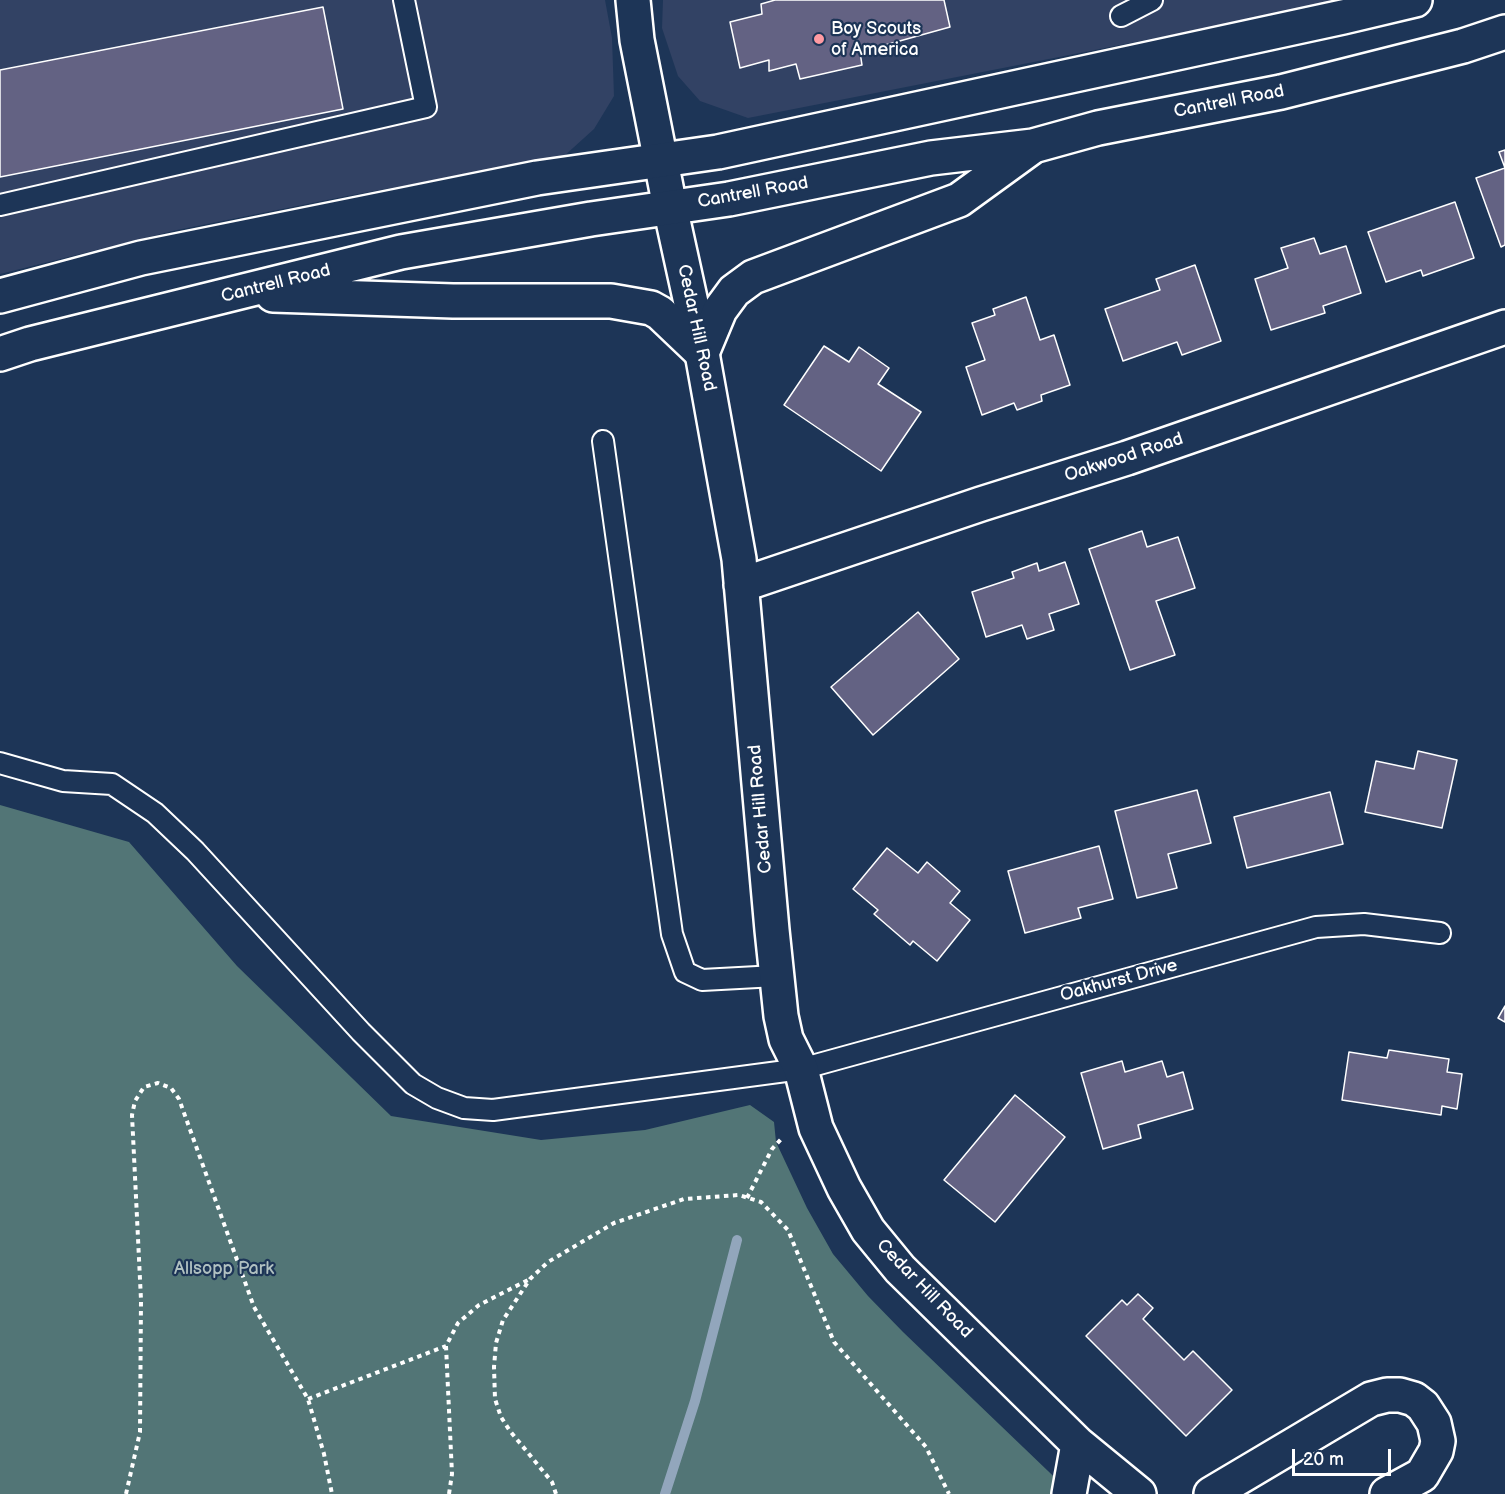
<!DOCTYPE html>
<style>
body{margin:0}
#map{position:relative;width:1505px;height:1494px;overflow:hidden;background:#1d3557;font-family:"Balsamiq Sans",sans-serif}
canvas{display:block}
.scale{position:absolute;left:1292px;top:1449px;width:99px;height:27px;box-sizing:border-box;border:3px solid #fff;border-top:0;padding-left:8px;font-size:18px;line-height:21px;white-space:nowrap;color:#fff;-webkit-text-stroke:4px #1d3557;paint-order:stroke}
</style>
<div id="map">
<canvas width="1505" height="1494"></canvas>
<div class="scale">20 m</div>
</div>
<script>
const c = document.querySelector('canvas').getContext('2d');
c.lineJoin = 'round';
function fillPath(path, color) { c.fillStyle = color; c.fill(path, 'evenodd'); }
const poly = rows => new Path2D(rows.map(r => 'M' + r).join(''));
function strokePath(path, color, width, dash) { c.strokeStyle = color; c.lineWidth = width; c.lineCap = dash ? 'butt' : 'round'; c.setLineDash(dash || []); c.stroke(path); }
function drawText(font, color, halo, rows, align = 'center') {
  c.font = font + ' "Balsamiq Sans",sans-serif'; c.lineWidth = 4.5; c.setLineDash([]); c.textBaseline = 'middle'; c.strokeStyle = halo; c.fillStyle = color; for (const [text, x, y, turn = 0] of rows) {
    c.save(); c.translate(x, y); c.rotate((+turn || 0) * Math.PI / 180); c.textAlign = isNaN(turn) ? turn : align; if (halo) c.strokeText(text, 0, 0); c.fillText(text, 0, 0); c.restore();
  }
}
fillPath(poly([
 [0,0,605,0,612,38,614,96,594,129,563,157,347,196,177,230,0,274],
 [663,0,1342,0,1319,6,748,118,700,101,678,76,662,28]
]), '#324264');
fillPath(poly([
 [0,805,129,842,237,966,391,1116,541,1140,645,1130,750,1105,774,1122,776,1142,807,1208,833,1254,868,1296,903,1332,1072,1494,0,1494]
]), '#527576');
strokePath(poly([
 [665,1494,695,1401,737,1240]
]), '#92a6bc', 10);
const building = poly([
 [775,0,944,0,950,27,860,52,862,65,800,79,796,64,769,71,769,60,740,68,730,22,762,14,761,4,775,0],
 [323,7,343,109,0,177,0,70,323,7],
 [1505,150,1505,245,1501,247,1476,178,1505,168,1499,152,1505,150],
 [1455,202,1474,258,1423,276,1421,270,1386,282,1368,232,1455,202],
 [1314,238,1320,254,1346,246,1361,293,1323,306,1325,313,1271,330,1255,279,1288,268,1281,248,1314,238],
 [1195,265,1221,341,1182,355,1177,342,1123,361,1105,309,1160,290,1156,279,1195,265],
 [1026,297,1040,340,1054,335,1070,385,1041,395,1042,401,1017,410,1014,403,982,415,966,367,985,360,972,323,995,315,993,309,1026,297],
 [824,346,849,362,859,347,889,368,878,384,921,412,881,471,784,405,824,346],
 [1142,531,1147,547,1178,537,1195,588,1156,601,1175,655,1130,670,1089,549,1142,531],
 [1065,562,1079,604,1049,614,1054,630,1027,639,1022,625,986,637,972,592,1014,578,1012,572,1037,563,1039,571,1065,562],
 [918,612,959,659,873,735,831,687,918,612],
 [1418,751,1457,760,1442,828,1365,812,1376,761,1414,769,1418,751],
 [1197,790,1211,843,1168,854,1177,888,1137,898,1115,811,1197,790],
 [1330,792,1343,844,1247,868,1234,817,1330,792],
 [1099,846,1113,899,1078,908,1081,918,1025,933,1008,871,1099,846],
 [887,848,918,873,927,862,960,891,950,903,970,920,937,961,913,941,910,945,874,914,878,910,853,889,887,848],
 [1505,1006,1505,1022,1498,1018,1505,1006],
 [1389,1050,1449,1059,1447,1072,1462,1074,1457,1109,1442,1106,1441,1115,1342,1100,1349,1052,1387,1058,1389,1050],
 [1122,1061,1125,1072,1162,1061,1167,1077,1183,1072,1193,1109,1138,1125,1141,1138,1103,1149,1081,1073,1122,1061],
 [1015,1095,1065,1137,995,1222,944,1180,1015,1095],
 [1138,1294,1153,1308,1143,1319,1184,1360,1193,1351,1232,1390,1186,1436,1086,1336,1122,1300,1127,1305,1138,1294]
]);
fillPath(building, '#636283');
strokePath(building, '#fff', 1.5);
const lane = poly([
 [1121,16,1152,0],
 [0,205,426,107,404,0],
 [603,441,672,934,685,972,702,980,776,976],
 [0,763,63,781,112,784,155,813,195,851,361,1032,413,1084,437,1098,464,1108,493,1110,801,1069,1316,927,1364,924,1440,933]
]);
const street = poly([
 [633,0,637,40,670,207,702,353,739,559,772,930,781,1016,786,1039,801,1069,816,1128,844,1188,868,1230,900,1269,1078,1444,1139,1494],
 [741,585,981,504,1127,458,1505,327],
 [1069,1494,1078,1444],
 [1211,1494,1371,1399,1387,1395,1400,1395,1414,1399,1423,1406,1434,1423,1438,1441,1436,1451,1422,1475,1387,1494]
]);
const primary = poly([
 [273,295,453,301,611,301,651,308,660,313,702,353,720,310,734,291,753,277,959,200,1032,147],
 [0,296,141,258,537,178,718,152,1343,17,1415,0],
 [0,354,30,344,401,252,591,219,729,199,931,158,1033,146,1098,128,1281,92,1463,46,1505,32]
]);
strokePath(lane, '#fff', 24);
strokePath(street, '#fff', 38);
strokePath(primary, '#fff', 38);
strokePath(poly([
 [747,1198,772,1149,783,1137],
 [308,1399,446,1346],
 [126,1494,140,1432,141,1300,132,1115,135,1101,144,1087,158,1083,171,1088,179,1099,254,1307,308,1399,324,1454,332,1494],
 [449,1494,452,1474,446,1346,458,1323,479,1305,530,1279],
 [556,1494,552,1482,510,1431,501,1417,495,1399,494,1367,496,1343,503,1320,530,1279,548,1262,614,1223,684,1199,739,1195,761,1202,788,1230,834,1342,926,1447,949,1494]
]), '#fff', 4, [4.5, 4.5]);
strokePath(lane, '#1d3557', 20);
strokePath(street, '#1d3557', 33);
strokePath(primary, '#1d3557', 33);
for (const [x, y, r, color] of [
 [819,39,6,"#ff9aa2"]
]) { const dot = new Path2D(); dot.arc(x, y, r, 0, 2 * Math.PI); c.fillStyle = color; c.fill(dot); strokePath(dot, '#1d3557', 2); }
drawText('18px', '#fff', '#1d3557', [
 ["Boy Scouts",831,29],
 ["of America",831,50]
], 'left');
drawText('18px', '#fff', '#1d3557', [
 ["Cantrell Road",1229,102,-11],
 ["Cantrell Road",753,193,-10],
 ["Cantrell Road",276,284,-14],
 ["Cedar Hill Road",696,328,78],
 ["Oakwood Road",1124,458,-18],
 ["Cedar Hill Road",761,809,-95],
 ["Oakhurst Drive",1119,981,-15],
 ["Cedar Hill Road",924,1289,46]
]);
drawText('18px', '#b1c1c1', '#1d3557', [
 ["Allsopp Park",224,1269]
]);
</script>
